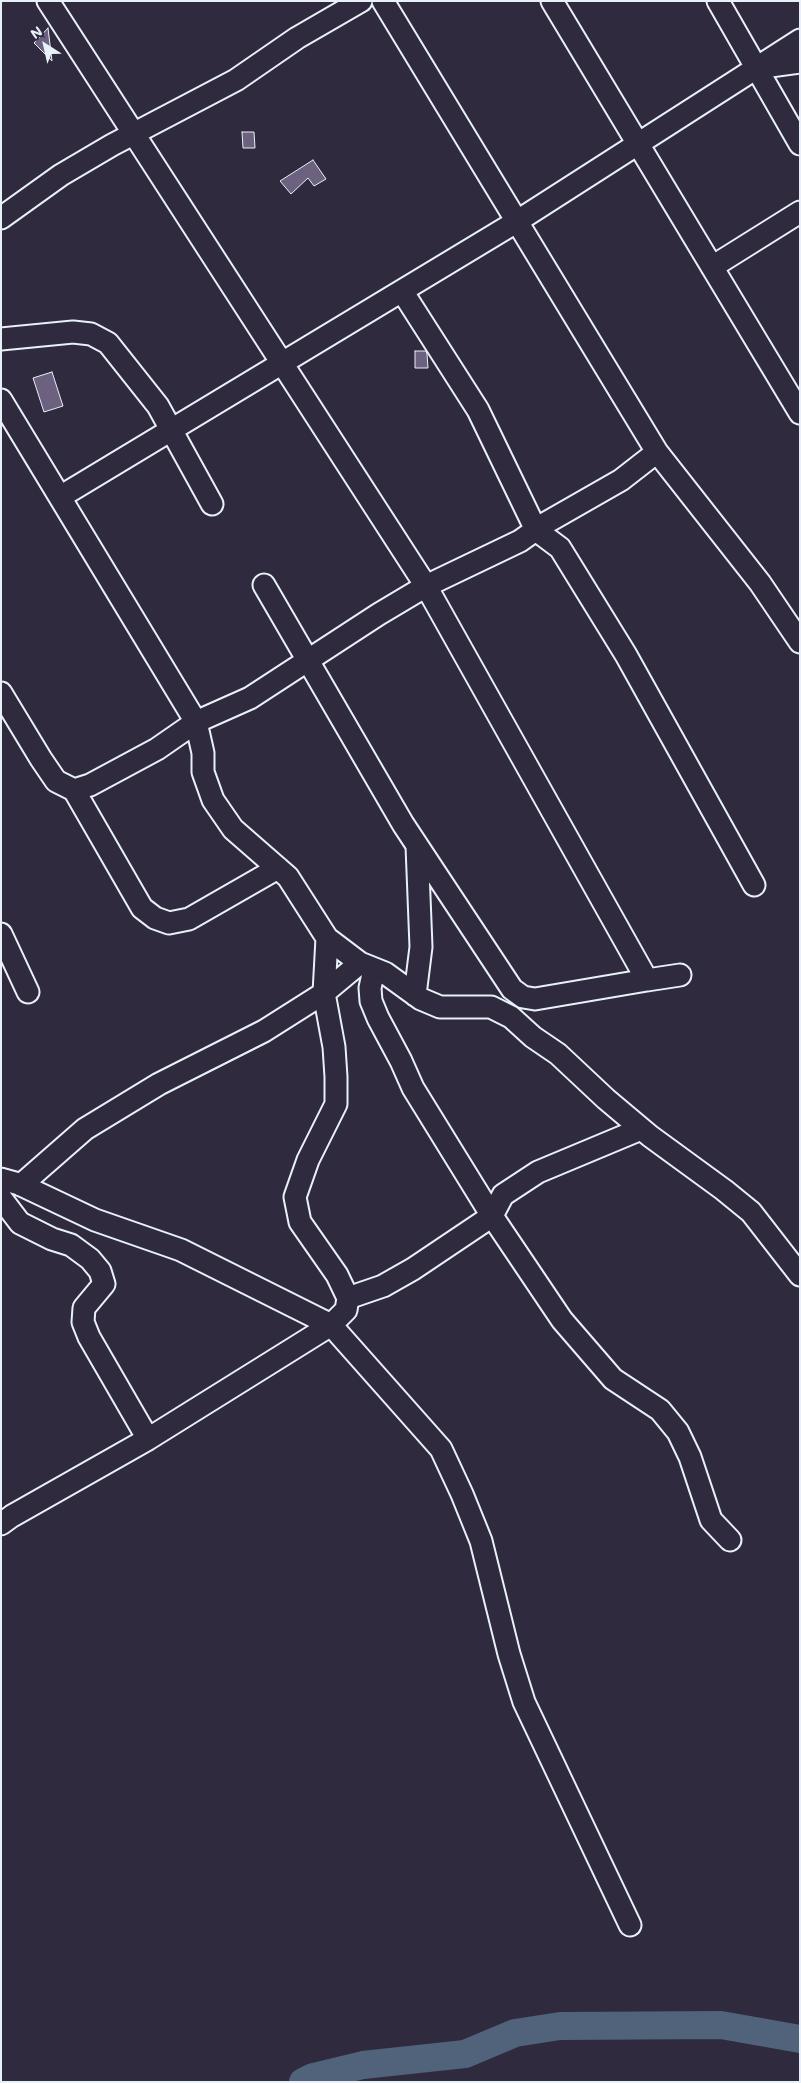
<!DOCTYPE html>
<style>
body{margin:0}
#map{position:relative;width:801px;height:2083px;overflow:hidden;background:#2f2a3d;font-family:Mali,sans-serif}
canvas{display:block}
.frame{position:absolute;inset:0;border:2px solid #e8f1f8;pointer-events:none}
.north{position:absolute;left:20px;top:20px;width:50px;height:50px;-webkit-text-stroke:4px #2f2a3d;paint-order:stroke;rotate:325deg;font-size:14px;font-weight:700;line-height:20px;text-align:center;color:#e8f1f8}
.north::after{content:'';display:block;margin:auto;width:18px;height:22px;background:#e8f1f8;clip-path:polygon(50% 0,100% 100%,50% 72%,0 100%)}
</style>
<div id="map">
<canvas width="801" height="2083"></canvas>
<div class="frame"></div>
<div class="north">N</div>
</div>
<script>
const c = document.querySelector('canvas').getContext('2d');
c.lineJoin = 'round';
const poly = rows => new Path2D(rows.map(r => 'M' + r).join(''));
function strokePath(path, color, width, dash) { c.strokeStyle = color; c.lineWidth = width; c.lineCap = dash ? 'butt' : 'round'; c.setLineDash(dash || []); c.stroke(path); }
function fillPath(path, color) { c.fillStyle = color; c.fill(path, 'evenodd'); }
strokePath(poly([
 [303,2082,313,2077,363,2065,465,2054,515,2033,560,2026,721,2025,800,2039]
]), '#51627b', 28);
const building = poly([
 [48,28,52,61,34,43,48,28],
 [242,132,254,132,255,148,243,148,242,132],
 [313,160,326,179,314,186,308,178,291,194,280,181,313,160],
 [415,351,426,351,427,354,428,368,415,368,415,351],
 [52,372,63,406,44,412,33,378,52,372]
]);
fillPath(building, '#6c617e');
strokePath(building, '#e8f1f8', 1);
const minor = poly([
 [48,1,426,586,647,980,535,999,523,997,512,989,403,824,264,585],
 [383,1,657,452,760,583,800,642],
 [552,1,800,413],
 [718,1,800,144],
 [763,67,800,62],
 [1,218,61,175,112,145,236,80,297,38,361,1],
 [712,267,800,212],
 [402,291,478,410,536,530,560,548,626,655,754,885],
 [1,339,73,332,91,334,108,343,158,406,212,504],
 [1,400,196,722,203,753,203,772,213,800,233,829,288,877,327,938,360,963,385,973,421,999,440,1007,491,1007,511,1017,533,1037,558,1054,606,1099,650,1136,724,1190,751,1212,800,1275],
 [60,497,516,222,800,40],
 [1,693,41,759,56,781,74,790,90,785,157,749,196,722,250,698,379,614,426,586,520,541,544,524,621,480,657,452],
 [74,790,142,908,155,918,169,923,189,919,278,868],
 [1,934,28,992],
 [374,969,370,988,371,1001,378,1018,401,1061,413,1088,492,1216,562,1320,613,1379,660,1410,678,1432,690,1457,711,1520,730,1540],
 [647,980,680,975],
 [415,995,421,947,417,846],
 [1,1179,19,1184,95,1220,181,1250,331,1325,441,1449,462,1494,481,1541,509,1654,524,1702,630,1925],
 [21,1185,85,1129,159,1084,264,1031,324,993,360,963],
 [1,1198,20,1223,52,1239,71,1245,90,1259,100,1271,104,1284,84,1308,83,1322,89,1337,148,1439,12,1516,1,1524],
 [348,1298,383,1286,413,1269,492,1216,503,1195,538,1172,641,1129],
 [148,1439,331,1325,346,1310,348,1298,337,1275,300,1222,295,1197,308,1160,336,1104,336,1077,334,1047,324,993,327,938]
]);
strokePath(minor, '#e8f1f8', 25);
strokePath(minor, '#2f2a3d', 21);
</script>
